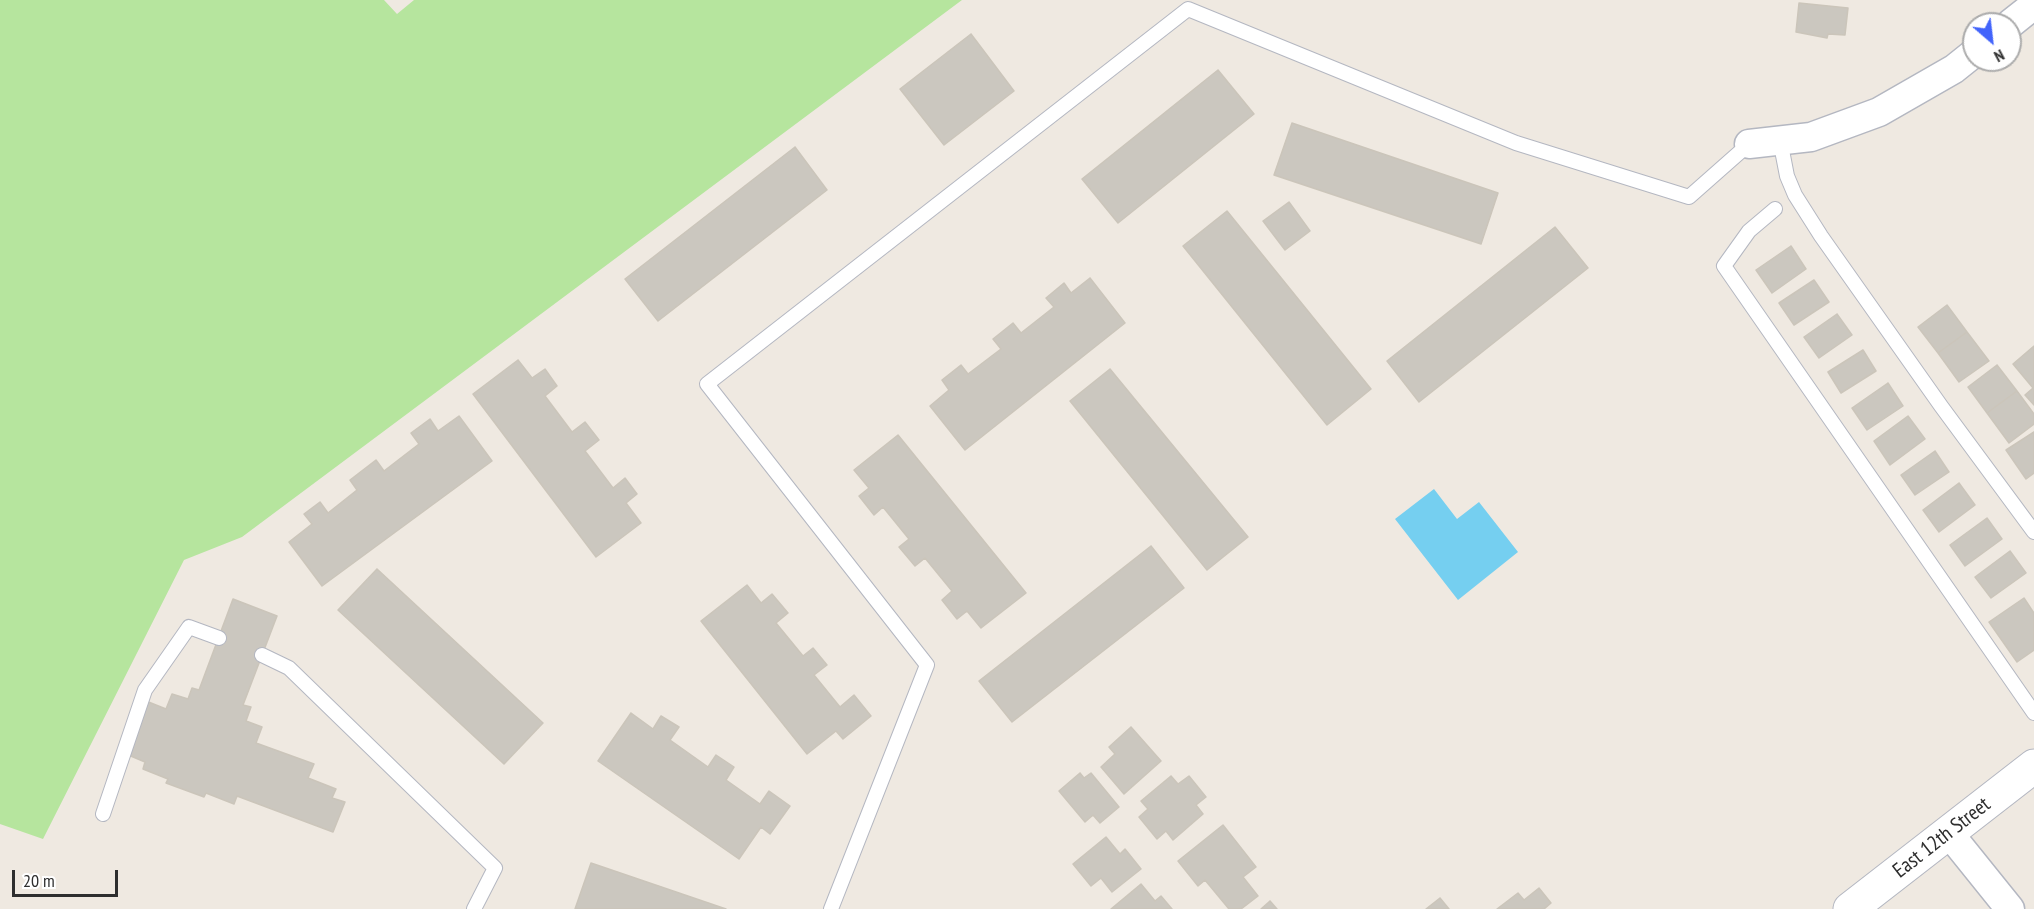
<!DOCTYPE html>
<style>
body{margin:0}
#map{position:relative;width:2034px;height:909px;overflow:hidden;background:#efe9e1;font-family:"PT Sans Narrow",sans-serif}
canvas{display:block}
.north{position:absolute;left:1962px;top:12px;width:60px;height:60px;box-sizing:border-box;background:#fff;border:2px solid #ababab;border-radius:50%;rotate:152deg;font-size:16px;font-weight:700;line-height:24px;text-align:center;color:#2e2e2e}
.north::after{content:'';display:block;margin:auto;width:21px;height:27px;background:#4264fb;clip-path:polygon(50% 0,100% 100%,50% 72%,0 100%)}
.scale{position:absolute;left:12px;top:870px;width:106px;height:27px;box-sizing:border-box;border:3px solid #2e2e2e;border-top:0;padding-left:8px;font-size:18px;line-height:21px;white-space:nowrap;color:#2e2e2e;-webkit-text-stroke:4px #fff;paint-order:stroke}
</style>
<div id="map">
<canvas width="2034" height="909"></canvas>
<div class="north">N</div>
<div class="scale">20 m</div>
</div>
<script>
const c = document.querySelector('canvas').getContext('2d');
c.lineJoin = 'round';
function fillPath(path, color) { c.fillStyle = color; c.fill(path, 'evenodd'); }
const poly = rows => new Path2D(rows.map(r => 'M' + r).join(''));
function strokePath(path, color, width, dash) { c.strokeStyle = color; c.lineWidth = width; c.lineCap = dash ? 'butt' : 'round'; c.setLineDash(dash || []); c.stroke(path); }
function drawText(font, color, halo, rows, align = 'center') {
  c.font = font + ' "PT Sans Narrow",sans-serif'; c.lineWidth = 6; c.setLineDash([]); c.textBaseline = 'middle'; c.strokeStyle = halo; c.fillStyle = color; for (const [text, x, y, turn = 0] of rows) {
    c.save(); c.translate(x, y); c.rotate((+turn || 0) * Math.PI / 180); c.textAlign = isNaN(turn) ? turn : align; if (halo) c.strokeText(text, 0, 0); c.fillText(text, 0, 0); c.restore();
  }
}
fillPath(poly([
 [0,0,384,0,397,14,414,0,962,0,242,537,184,560,43,839,0,824]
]), '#b6e59e');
fillPath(poly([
 [1434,489,1457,519,1479,502,1518,552,1458,600,1395,519]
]), '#75cff0');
const building = poly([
 [1799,3,1848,8,1845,35,1828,34,1827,38,1796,32,1799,3],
 [971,34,1014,91,944,145,900,89,971,34],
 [1218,70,1254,114,1118,223,1082,179,1218,70],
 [1292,123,1498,193,1481,244,1274,175,1292,123],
 [795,147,827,190,658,321,625,279,795,147],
 [1289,202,1310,231,1285,250,1263,221,1289,202],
 [1227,211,1371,389,1327,425,1183,246,1227,211],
 [1555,227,1588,268,1419,402,1387,361,1555,227],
 [1791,246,1806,269,1772,293,1756,270,1791,246],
 [1090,278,1125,323,965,450,930,406,949,390,942,380,961,365,968,374,1001,349,993,339,1013,323,1021,333,1054,307,1046,298,1064,283,1071,293,1090,278],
 [1814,280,1829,302,1794,325,1779,303,1814,280],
 [1947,305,1967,332,1938,353,1918,327,1947,305],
 [1837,314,1852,335,1819,358,1804,337,1837,314],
 [1967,332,1989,361,1959,382,1938,353,1967,332],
 [2034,346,2034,405,2025,395,2033,388,2013,364,2034,346],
 [1863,350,1876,371,1841,393,1828,372,1863,350],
 [518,360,532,378,545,369,557,386,545,396,572,432,585,422,599,440,585,451,613,488,625,478,637,494,626,503,641,523,596,557,473,394,518,360],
 [1997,365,2017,391,1987,413,1968,387,1997,365],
 [1110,369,1248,537,1207,570,1070,401,1110,369],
 [1888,383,1903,406,1867,430,1852,408,1888,383],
 [2017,391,2034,414,2034,424,2009,443,1987,413,2017,391],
 [459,416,492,461,322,586,289,542,312,524,304,514,320,502,328,513,357,490,350,480,376,460,384,471,419,444,411,433,430,419,438,431,459,416],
 [1908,416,1925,439,1890,465,1874,441,1908,416],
 [2034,432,2034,473,2026,479,2006,450,2034,432],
 [898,435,1026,593,981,628,967,611,957,619,942,600,952,591,925,558,915,566,899,547,909,539,883,507,874,515,859,496,869,488,854,470,898,435],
 [1935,451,1949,472,1915,495,1901,475,1935,451],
 [1959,483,1975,505,1939,532,1923,510,1959,483],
 [1987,518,2002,539,1965,566,1950,545,1987,518],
 [1151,546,1184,588,1012,722,979,681,1151,546],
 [2010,551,2026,573,1991,598,1975,577,2010,551],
 [377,569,543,723,504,764,338,610,377,569],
 [747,585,761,603,772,594,788,613,776,623,803,656,813,648,827,665,814,675,840,707,854,695,871,716,843,739,836,731,807,754,701,621,747,585],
 [2024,598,2034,613,2034,650,2017,662,1989,622,2024,598],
 [233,599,277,616,243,705,251,707,246,721,262,727,256,743,314,764,308,778,336,789,332,798,345,802,333,832,237,796,234,804,206,793,204,797,166,783,168,779,143,769,145,762,126,754,146,701,166,709,172,694,188,699,192,688,199,690,233,599],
 [631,713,653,729,661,716,679,727,670,740,708,767,716,755,734,767,726,780,760,804,769,791,790,806,770,834,761,827,739,859,598,761,631,713],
 [1131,727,1161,761,1124,794,1101,767,1115,754,1109,747,1131,727],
 [1080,773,1084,778,1091,773,1119,807,1100,823,1093,815,1085,822,1059,791,1080,773],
 [1171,776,1178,784,1189,776,1206,797,1196,805,1203,814,1173,840,1166,831,1157,839,1139,817,1148,809,1141,801,1171,776],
 [1223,825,1256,867,1243,877,1258,896,1241,909,1229,909,1205,880,1198,886,1178,861,1223,825],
 [1106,837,1120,854,1125,849,1141,869,1112,892,1101,878,1091,886,1073,864,1106,837],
 [591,863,726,909,575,909,591,863],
 [1141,884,1155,901,1161,896,1172,909,1111,909,1141,884],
 [1539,888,1551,903,1544,909,1497,909,1518,893,1524,900,1539,888],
 [1440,898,1449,909,1426,909,1440,898],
 [1270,901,1277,909,1261,909,1270,901]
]);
fillPath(building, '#cbc7bf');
strokePath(building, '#cbc5ba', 1.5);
const service = poly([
 [1780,140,1787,176,1795,195,1821,236,1941,406,2034,532],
 [1775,209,1749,231,1724,266,2034,713],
 [262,655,289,668,495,868,474,909],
 [103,814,145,690,189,627,219,638],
 [831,909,927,665,707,384,1188,9,1516,143,1689,197,1749,144]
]);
const minor = poly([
 [2010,24,2034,5],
 [1749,144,1811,137,1879,112,1954,69,1974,53],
 [1948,832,2010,909]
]);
const tertiary = poly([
 [1850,909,2034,766]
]);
strokePath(service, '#b4b7c1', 16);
strokePath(minor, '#b4b7c1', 31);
strokePath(tertiary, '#b4b7c1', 35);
strokePath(service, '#fff', 14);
strokePath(minor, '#fff', 28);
strokePath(tertiary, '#fff', 33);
drawText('21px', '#2e2e2e', '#fff', [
 ["East 12th Street",1942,838,-38]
]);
</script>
